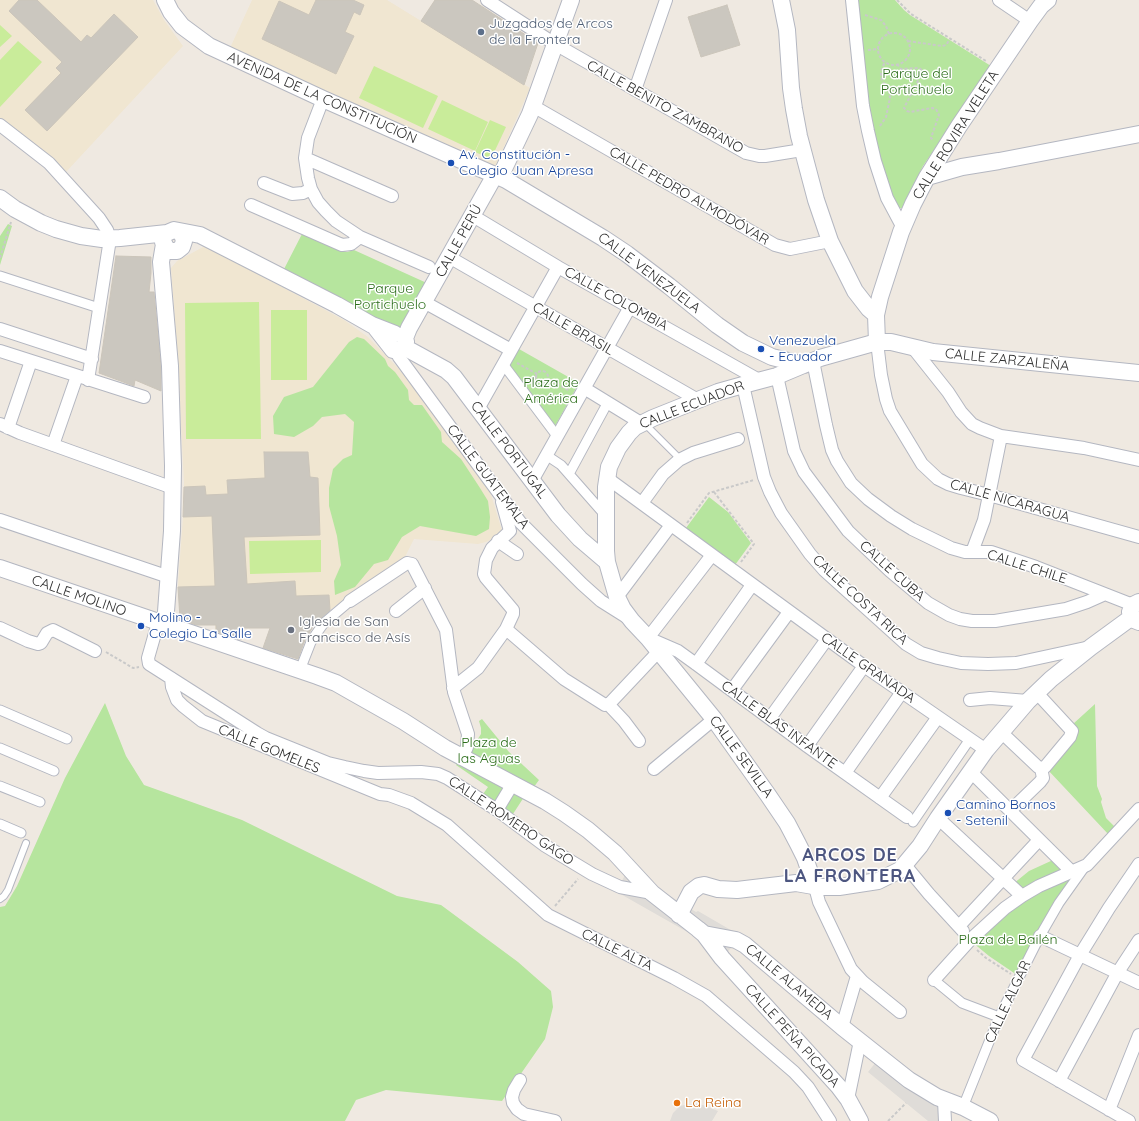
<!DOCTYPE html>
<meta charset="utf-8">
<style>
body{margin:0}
canvas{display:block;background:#efe9e1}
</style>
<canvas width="1139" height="1121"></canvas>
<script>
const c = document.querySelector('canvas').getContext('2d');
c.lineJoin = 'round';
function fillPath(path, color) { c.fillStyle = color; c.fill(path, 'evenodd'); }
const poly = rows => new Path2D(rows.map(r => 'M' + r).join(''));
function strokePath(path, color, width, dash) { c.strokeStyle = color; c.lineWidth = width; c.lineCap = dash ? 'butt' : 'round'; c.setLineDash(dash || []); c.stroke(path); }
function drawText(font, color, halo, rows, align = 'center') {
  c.font = font + ' Quicksand,sans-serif'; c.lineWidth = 3; c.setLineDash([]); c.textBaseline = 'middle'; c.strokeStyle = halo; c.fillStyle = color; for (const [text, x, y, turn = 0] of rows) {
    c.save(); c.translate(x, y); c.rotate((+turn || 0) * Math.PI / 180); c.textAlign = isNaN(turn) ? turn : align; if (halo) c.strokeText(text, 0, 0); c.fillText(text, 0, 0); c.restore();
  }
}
fillPath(poly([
 [0,0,153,0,164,20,183,46,66,172,0,118],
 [252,0,387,0,530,88,495,167,230,48],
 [205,246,344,320,368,337,398,368,422,398,463,455,488,485,503,534,486,542,478,544,414,539,403,561,330,610,329,596,241,608,242,639,216,639,215,625,189,625,188,623,180,623,178,585,183,517,184,482,177,346,171,268,177,261]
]), '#f0e6d1');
fillPath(poly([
 [856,0,895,0,904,10,910,15,991,66,923,166,902,208,897,208,883,172,867,104],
 [8,224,12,226,0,265,0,236],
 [302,234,338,250,347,252,354,250,429,284,404,325,399,328,391,329,283,271],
 [357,337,364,339,385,359,388,366,395,372,408,390,409,400,414,405,422,405,441,432,442,442,461,459,480,488,488,501,490,517,489,529,476,536,420,526,402,537,388,560,374,564,355,587,335,595,334,581,341,565,337,536,329,506,329,488,333,469,343,459,352,455,354,422,345,414,322,417,313,426,294,437,274,434,273,416,284,397,313,387,349,342],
 [519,349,579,383,554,428,508,368],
 [709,497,728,512,751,543,735,565,686,528],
 [105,703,126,756,144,785,242,820,397,896,441,905,518,962,551,991,553,1007,545,1039,502,1101,386,1090,356,1100,345,1121,0,1121,0,907,5,906,17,886,65,778],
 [1095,704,1097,786,1102,799,1101,802,1106,818,1115,827,1109,835,1047,769,1078,733,1073,724],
 [482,719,509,752,539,780,531,791,472,760,470,749,472,746,476,742,481,734,481,728,479,721],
 [460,760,501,782,506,790,495,804,483,794,488,787,456,765],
 [512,791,526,794,511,817,503,806],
 [1053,860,1064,872,1022,893,1013,884,1029,871],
 [1074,876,1017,975,989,956,972,942,1023,899]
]), '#b6e59e');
fillPath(poly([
 [0,25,12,36,0,47],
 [18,41,42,62,0,107,0,60],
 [374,66,438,96,423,128,359,98],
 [442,100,488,122,475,151,428,129],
 [490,120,506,127,491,159,475,152],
 [259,302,261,439,186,439,185,303],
 [271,310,307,310,307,380,271,380],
 [321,540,321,572,250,574,249,541]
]), '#c9ec9a');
fillPath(poly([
 [628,868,662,891,696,912,698,911,729,929,743,935,719,961,710,948,697,940,698,938,617,892],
 [880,1057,937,1097,945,1121,928,1121,868,1072],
 [690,1104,700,1104,718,1111,712,1121,670,1121,673,1113,680,1106]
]), '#dfdcd8');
const building = poly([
 [19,0,37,0,81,42,87,35,91,38,114,14,138,37,47,131,25,110,61,73,56,68,62,62,9,11,19,0],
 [316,0,353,0,364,5,360,15,354,12,345,32,354,36,336,74,262,39,279,1,309,15,316,0],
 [435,0,472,0,538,43,524,85,421,21,435,0],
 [727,5,740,45,701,57,688,17,727,5],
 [116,256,151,257,151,273,149,292,154,292,161,367,161,391,135,380,134,386,99,373,116,256],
 [264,452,308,452,310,477,318,478,320,535,244,537,247,584,295,581,296,596,329,595,330,610,314,625,305,640,298,659,263,648,270,628,242,628,242,639,237,639,216,631,216,625,196,625,180,619,178,587,215,586,212,516,183,517,184,487,205,486,206,495,228,494,227,480,265,478,264,452]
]);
fillPath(building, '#cbc7bf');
strokePath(building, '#cbc5ba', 1);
const service = poly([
 [644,423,680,459],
 [0,899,4,896,8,890,26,843]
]);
const pedestrian = poly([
 [0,276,99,308],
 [503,364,557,436],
 [546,455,561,465,605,515],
 [569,474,608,402],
 [300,670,311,642,316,634,324,623,350,601],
 [0,710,67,739],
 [0,748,54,771],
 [0,786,40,802],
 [913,822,970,739],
 [0,824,21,833],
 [934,980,962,1003,999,1017],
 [963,1107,999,1017,1040,936,1059,903,1086,865]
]);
const minor = poly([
 [487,0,555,44,746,153,759,156,765,156,802,150],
 [852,0,863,106,868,131,875,161,887,198,903,228],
 [999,0,1030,21],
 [635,90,666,0],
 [323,99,308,138,305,158,308,178,311,189,318,202,326,211,336,221,360,237,429,267],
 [533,106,775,245,790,249,830,241],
 [0,125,49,163,99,218,107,230,110,239,88,380],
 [305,158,392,196],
 [264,183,292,194,303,193,311,189],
 [251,205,342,245,351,244,360,237],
 [473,216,558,267,759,380],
 [449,257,698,400],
 [424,302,511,350],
 [0,329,92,359],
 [877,342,881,375,886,399,890,411,922,464,938,479,948,484,961,488,989,495,1139,537],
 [913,348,948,392,961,412,972,424,980,428,1001,436,1084,448,1139,460],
 [0,351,144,397],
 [396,351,399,357,520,522,582,584,601,601,628,618],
 [813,361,826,425,832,450,837,461,851,483,868,499,891,516,912,529,951,548,965,552,991,552,1036,567,1133,605],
 [777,376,794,451,804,472,848,531,890,571,928,603,949,615,960,619,972,621,995,621,1066,609,1087,602,1105,594],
 [743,385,764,477,770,492,781,513,810,554,824,570,906,644,921,653,938,658,961,663,988,664,1016,663,1090,647],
 [584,388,641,423],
 [478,409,558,267],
 [0,424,20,433,173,488],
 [8,428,31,361],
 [53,445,77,376],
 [607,478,864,666,986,750],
 [532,481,630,307],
 [502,502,510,531,492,548,486,560,484,574,486,578,513,610,513,614,506,629],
 [642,503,663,474,679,460,693,453,738,439],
 [0,520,169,577],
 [498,541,517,554],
 [972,552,984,520,1001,436],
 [712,555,648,638,678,651,696,664,807,746,907,817],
 [617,597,671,525],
 [350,601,407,563,412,564,446,630,454,692,468,734,467,747,462,758],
 [396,611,425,588],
 [158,623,148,658,149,664,257,733,266,738,328,763,345,767,364,771,378,773,421,772,438,774,447,778,497,810,544,845,592,874,620,887,652,893],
 [0,628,28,641,38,644,41,643,47,633,53,630,95,651],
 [696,664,752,585],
 [171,678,172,687,177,700,183,706,202,721,380,794,389,795,411,803,447,825,548,915,674,978,706,996,794,1072,808,1087,830,1121],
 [453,688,478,668,506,629,564,679,605,705,610,703,659,651],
 [732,690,789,612],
 [970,700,990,698,1028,701],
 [608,704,624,721,639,741],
 [770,718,827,639],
 [1001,732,1038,767,1041,768,1045,767,1070,737,1072,731,1036,692],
 [807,746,864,666],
 [654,769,714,719],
 [970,771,1072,872],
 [845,773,902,692],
 [880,798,938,717],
 [497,810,512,785],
 [1010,811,1040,782,1043,778,1041,768],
 [938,818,1022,896],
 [905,865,929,894,963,931],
 [815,887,819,902,851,969,863,982,900,1012],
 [959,926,1039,840],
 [1040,936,1139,983],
 [934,980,971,939,1005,908,1022,896,1039,886,1087,865,1139,809],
 [842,1027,857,976],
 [520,1080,514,1090,512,1097,513,1103,517,1109,524,1114,555,1121],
 [1059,1081,1118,972,1139,940],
 [848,1099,860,1041],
 [944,1101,945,1121],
 [1109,1110,1139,1035],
 [1129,1121,1023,1060,1080,955,1109,908,1139,864]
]);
const tertiary = poly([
 [165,0,171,12,182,26,209,46,323,99,506,180,603,238,627,254,669,286,717,325,743,343,772,357,804,365],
 [781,0,787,30,791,88,794,109,799,136,816,200,830,241,855,291,869,309,876,315],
 [500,177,530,114,571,0],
 [927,177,962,167,999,161,1139,134],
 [0,198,15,209,41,223,56,229,81,236,102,239,120,238,167,233,174,230,200,235,337,305,372,325,395,334],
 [164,236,163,242,167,249,170,251,177,251,182,247,184,241,182,234,179,232],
 [164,244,161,262,170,366,173,466,172,531,165,625],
 [375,327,393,350,398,351,404,347,406,342,405,338],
 [405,338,409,328,495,175],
 [877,342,876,315,880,297,901,232,913,204,927,177,959,126,1030,21,1041,6,1048,0],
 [404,347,446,370,454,377,558,515,580,539,607,562],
 [0,568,317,676,336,683,350,691,403,721,445,748,545,801,564,813,588,830,615,853,652,893,698,929,704,934,736,940,745,945,842,1027,909,1080,937,1097,963,1107,990,1121],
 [1139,602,1133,605,1130,612,1134,620,1139,622],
 [815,887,805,858,798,844,787,823,768,795,714,719,648,638,632,621,623,609,617,597,607,562,606,551,606,487,609,467,618,448,629,433,635,427,653,418,718,392,743,385,777,376,820,358,877,342,891,342,933,352,1139,373],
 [679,915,691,892,699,886,704,885,718,889,737,890,796,883,819,887,839,887,878,881,900,870,920,846,938,818,986,750,1028,701,1051,679,1091,647,1132,617],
 [704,934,722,958,839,1087,848,1099,860,1121]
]);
strokePath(service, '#b4b7c1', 8);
strokePath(pedestrian, '#b4b7c1', 11);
strokePath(minor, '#b4b7c1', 14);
strokePath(tertiary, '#b4b7c1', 18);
strokePath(poly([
 [897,0,911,14,986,61],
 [865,15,881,20,886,26,889,34],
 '878 49a16 16 0 1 1 32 0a16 16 0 1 1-32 0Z',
 [908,41,942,46,946,45,950,39],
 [868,50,879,49],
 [897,64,901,69,919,68,923,71,904,108,907,111,910,112,932,108,936,109,939,115,932,135,931,138,934,141],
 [880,126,886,117,890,98,889,90,883,82,881,77,881,72,885,61],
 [0,258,11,222],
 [517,363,537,374],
 '536 377a6 6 0 1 1 12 0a6 6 0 1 1-12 0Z',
 [548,379,570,391],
 [714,492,754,544,741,562],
 [687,523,709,493,754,480],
 [106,652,133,668,139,667],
 [555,906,578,879],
 [977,950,986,958,1011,974],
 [888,1121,906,1103]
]), '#c9c9c9', 2, [3, 2]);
strokePath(service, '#fff', 6);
strokePath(pedestrian, '#fff', 9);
strokePath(minor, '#fff', 12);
strokePath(tertiary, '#fff', 16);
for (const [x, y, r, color] of [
 [481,32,4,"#5c6f8a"],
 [451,163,4,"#1a4fb4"],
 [761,349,4,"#1a4fb4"],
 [141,626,4,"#1a4fb4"],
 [291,630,4,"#6b7280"],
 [948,813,4,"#1a4fb4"],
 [677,1103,4,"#e8710a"]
]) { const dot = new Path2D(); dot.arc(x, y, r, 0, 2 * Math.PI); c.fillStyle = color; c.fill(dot); strokePath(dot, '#fff', 1.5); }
drawText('14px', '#4e5e75', '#fff', [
 ["Juzgados de Arcos",489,24],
 ["de la Frontera",489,40]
], 'left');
drawText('14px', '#2c6e1b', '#fff', [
 ["Parque del",917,74],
 ["Portichuelo",917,90],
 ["Parque",390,289],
 ["Portichuelo",390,305],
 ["Plaza de",551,383],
 ["América",551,399],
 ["Plaza de",489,743],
 ["las Aguas",489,759],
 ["Plaza de Bailén",1008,940]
]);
drawText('14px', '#2e2e2e', '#fff', [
 ["AVENIDA DE LA CONSTITUCIÓN",322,98,24],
 ["CALLE BENITO ZAMBRANO",665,107,29],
 ["CALLE ROVIRA VELETA",956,135,-58],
 ["CALLE PEDRO ALMODÓVAR",689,196,30],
 ["CALLE PERÚ",459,241,-61],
 ["CALLE VENEZUELA",649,273,37],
 ["CALLE COLOMBIA",616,299,29],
 ["CALLE BRASIL",573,329,30],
 ["CALLE ZARZALEÑA",1007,360,6],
 ["CALLE ECUADOR",692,405,-21],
 ["CALLE PORTUGAL",509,450,53],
 ["CALLE GUATEMALA",488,477,53],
 ["CALLE NICARAGUA",1010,501,16],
 ["CALLE CHILE",1027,567,18],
 ["CALLE CUBA",892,571,42],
 ["CALLE MOLINO",79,596,19],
 ["CALLE COSTA RICA",860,600,43],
 ["CALLE GRANADA",868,668,35],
 ["CALLE BLAS INFANTE",779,725,36],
 ["CALLE GOMELES",269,749,22],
 ["CALLE SEVILLA",741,757,54],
 ["CALLE ROMERO GAGO",511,821,34],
 ["CALLE ALTA",617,950,26],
 ["CALLE ALAMEDA",789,982,40],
 ["CALLE ALGAR",1008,1002,-65],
 ["CALLE PEÑA PICADA",792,1036,48]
]);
drawText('14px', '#164399', '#fff', [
 ["Av. Constitución -",459,155],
 ["Colegio Juan Apresa",459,171],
 ["Venezuela",769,341],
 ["- Ecuador",769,357],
 ["Molino -",149,618],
 ["Colegio La Salle",149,634],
 ["Camino Bornos",956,805],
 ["- Setenil",956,821]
], 'left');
drawText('14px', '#5b616d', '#fff', [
 ["Iglesia de San",299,622],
 ["Francisco de Asís",299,638]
], 'left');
drawText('14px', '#c56008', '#fff', [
 ["La Reina",685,1103]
], 'left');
c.letterSpacing = '1px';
drawText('bold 18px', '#4d5680', '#fff', [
 ["ARCOS DE",850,856],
 ["LA FRONTERA",850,877]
]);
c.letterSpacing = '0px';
</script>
